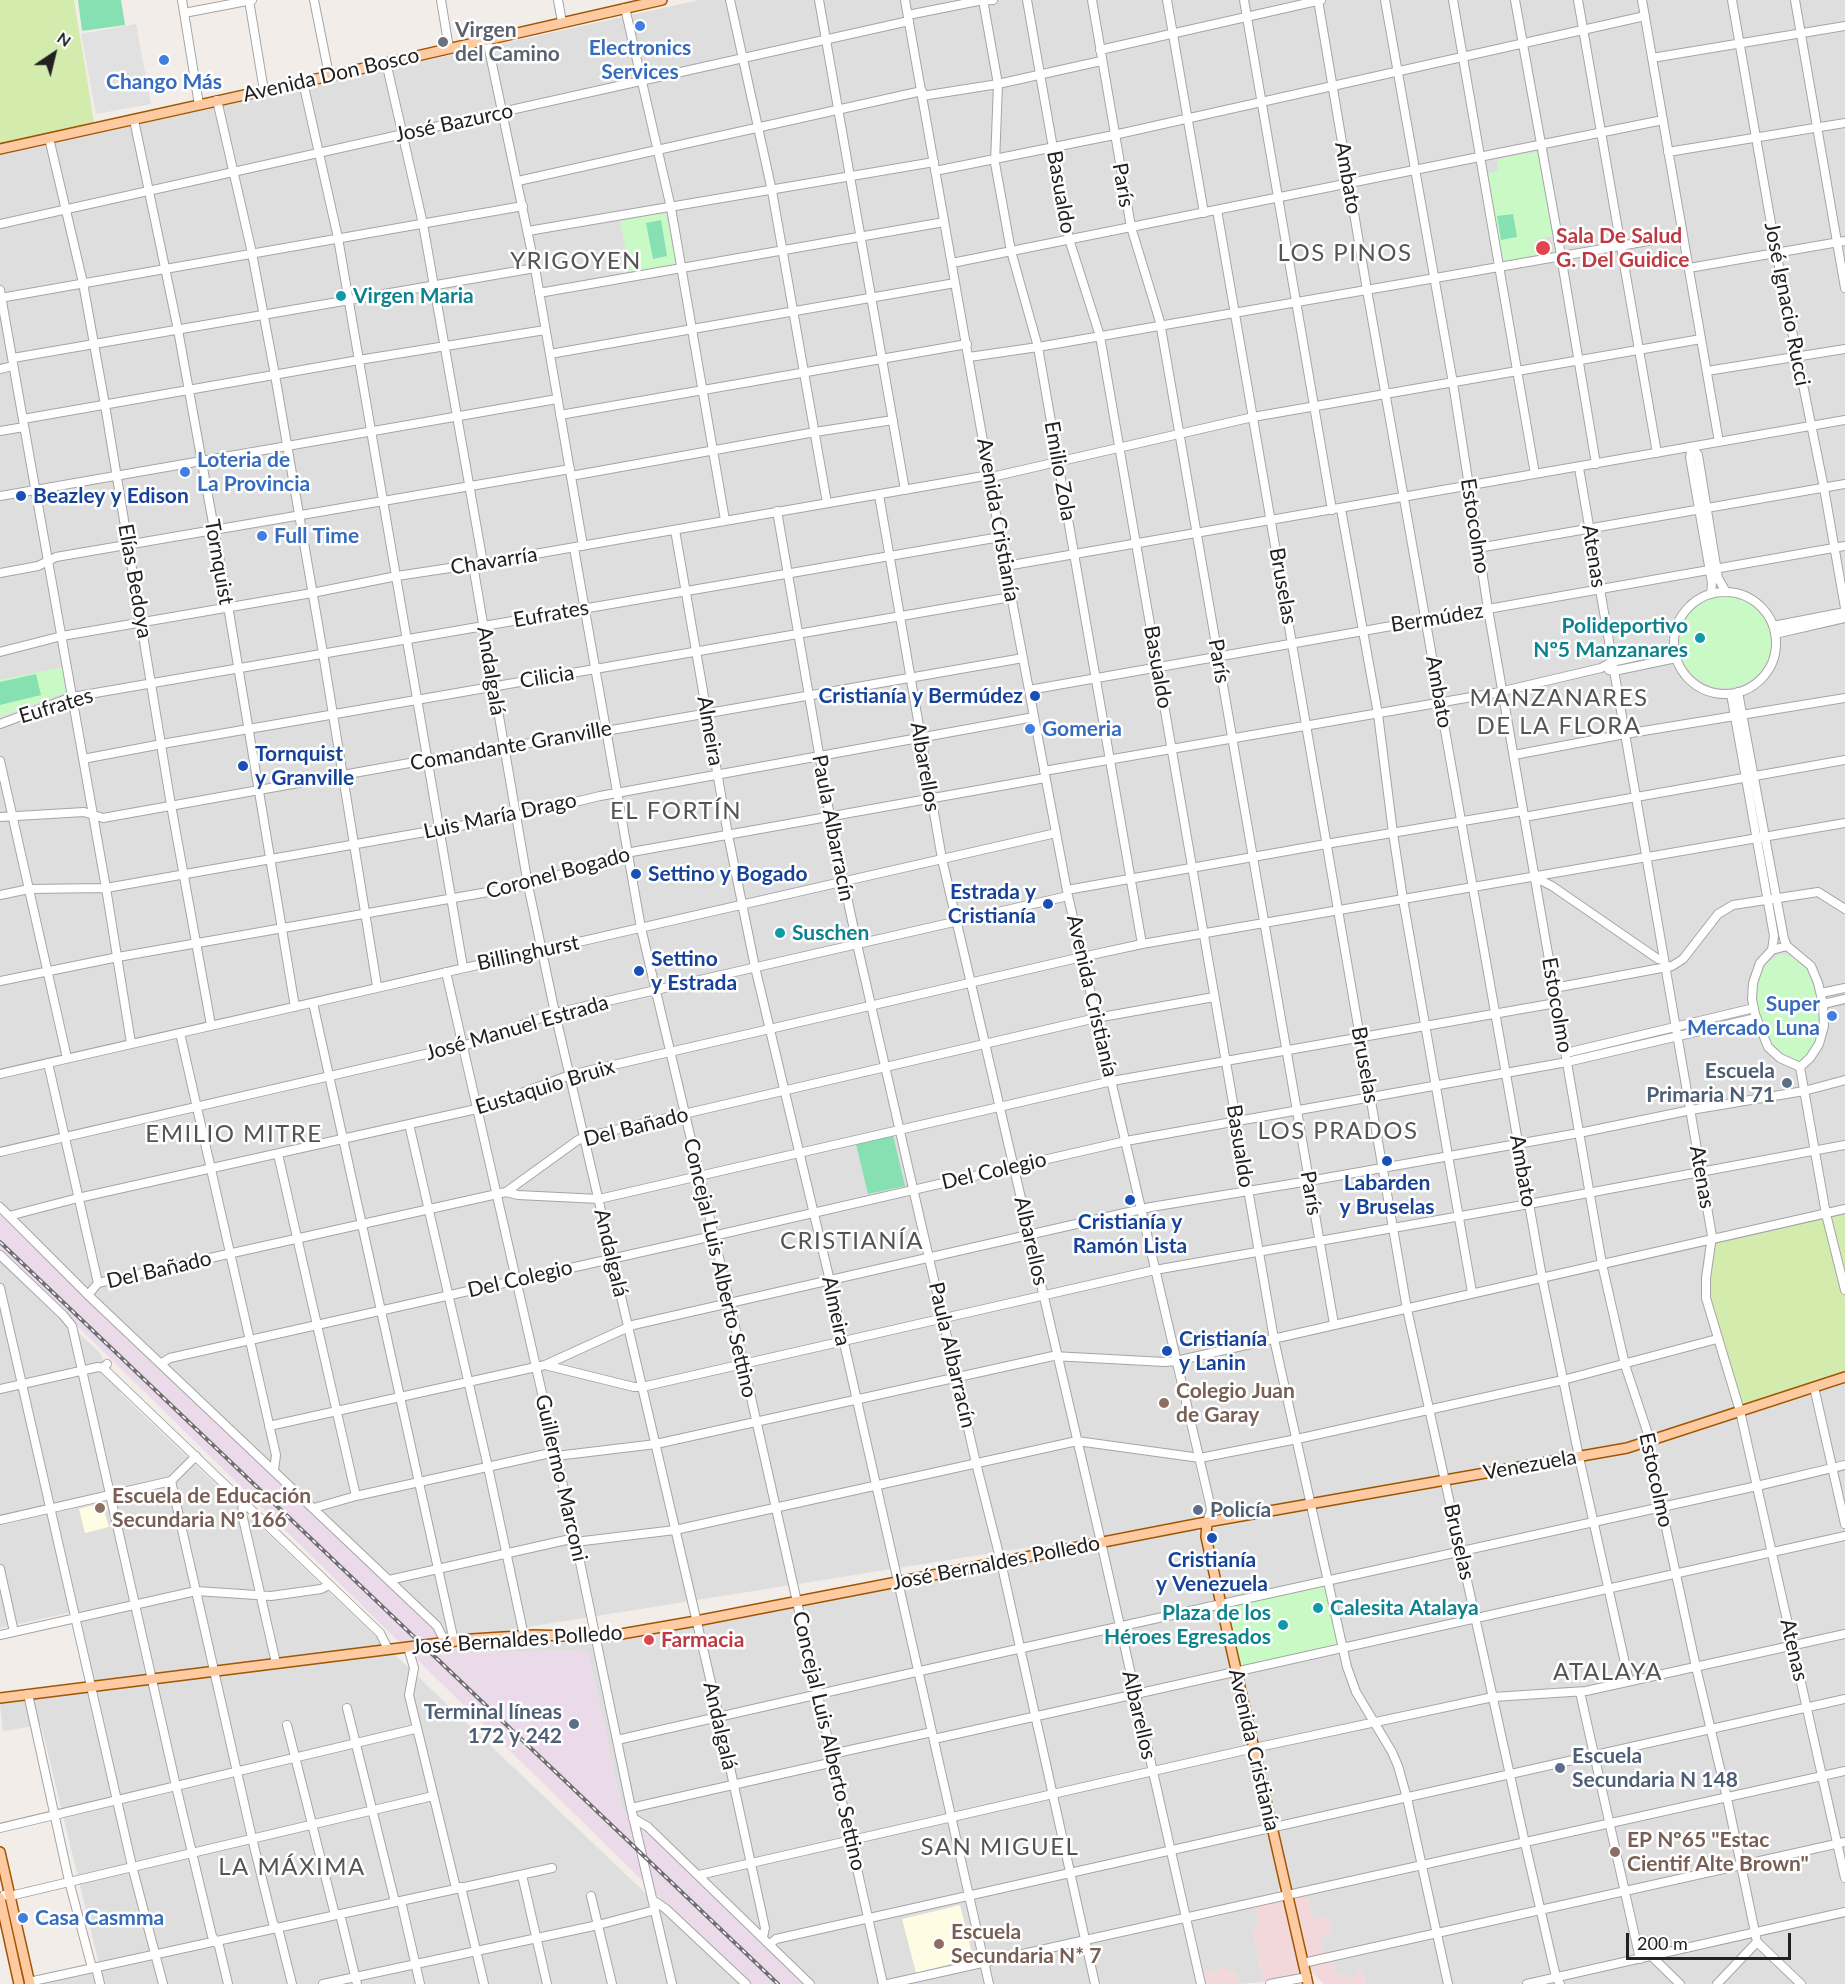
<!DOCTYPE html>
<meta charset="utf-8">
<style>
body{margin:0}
#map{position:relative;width:1845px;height:1984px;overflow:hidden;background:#f2ede8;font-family:Lato,sans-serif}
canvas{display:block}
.north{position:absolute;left:24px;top:24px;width:60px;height:60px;-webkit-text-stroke:4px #fff;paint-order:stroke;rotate:35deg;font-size:16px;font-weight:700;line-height:24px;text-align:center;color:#212121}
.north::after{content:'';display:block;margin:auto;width:21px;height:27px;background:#212121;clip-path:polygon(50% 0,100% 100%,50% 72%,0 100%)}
.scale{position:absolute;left:1626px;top:1933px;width:165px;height:27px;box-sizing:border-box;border:3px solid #212121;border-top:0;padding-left:8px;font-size:18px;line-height:21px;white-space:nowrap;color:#212121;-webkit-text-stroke:4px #fff;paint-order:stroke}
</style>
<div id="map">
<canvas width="1845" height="1984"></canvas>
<div class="north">N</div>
<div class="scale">200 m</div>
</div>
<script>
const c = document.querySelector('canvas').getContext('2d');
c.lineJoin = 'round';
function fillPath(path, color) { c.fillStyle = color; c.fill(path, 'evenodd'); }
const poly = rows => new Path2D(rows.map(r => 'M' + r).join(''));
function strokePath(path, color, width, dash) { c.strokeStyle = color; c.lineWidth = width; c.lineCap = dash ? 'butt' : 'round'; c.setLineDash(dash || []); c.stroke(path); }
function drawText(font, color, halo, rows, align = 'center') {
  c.font = font + ' Lato,sans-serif'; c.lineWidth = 5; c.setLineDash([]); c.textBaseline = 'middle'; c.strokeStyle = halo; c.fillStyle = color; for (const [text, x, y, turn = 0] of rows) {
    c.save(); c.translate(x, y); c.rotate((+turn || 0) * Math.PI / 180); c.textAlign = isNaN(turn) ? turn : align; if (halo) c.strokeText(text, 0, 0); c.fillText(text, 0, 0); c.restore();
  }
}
fillPath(poly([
 [699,0,901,0,1021,675,1065,900,1206,1512,1203,1518,1200,1520,452,1639,0,1211,0,155],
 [905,0,1845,0,1845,1374,1625,1446,1220,1516,1215,1512,1083,950,1047,778],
 [0,1259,99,1352,121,1394,741,1984,39,1984,100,1968,41,1725,3,1731,0,1704,97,1691,77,1611,0,1628],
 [1845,1381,1845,1768,1294,1891,1291,1890,1208,1538,1212,1528,1645,1448],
 [1193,1529,1201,1533,1280,1888,1277,1894,1181,1916,1196,1984,805,1984,624,1812,619,1796,588,1651,468,1653,460,1646,539,1640,604,1643],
 [1845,1772,1845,1910,1518,1984,1452,1984,1425,1871,1428,1866],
 [1414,1870,1420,1874,1432,1927,1430,1930,1323,1954,1319,1936,1332,1933,1328,1918,1313,1921,1307,1893],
 [1255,1904,1260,1926,1252,1928,1264,1982,1239,1984,1236,1972,1202,1973,1190,1919],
 [1845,1916,1845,1984,1543,1984],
 [1430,1937,1434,1939,1445,1984,1365,1984,1362,1970,1357,1980,1337,1974,1333,1958]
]), '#dfdede');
fillPath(poly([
 [1307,1893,1313,1920,1328,1917,1332,1933,1319,1936,1323,1954,1311,1957,1305,1954,1293,1901,1295,1897],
 [1279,1899,1285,1903,1300,1970,1297,1975,1264,1982,1252,1928,1260,1926,1255,1904],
 [1333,1958,1337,1974,1356,1980,1355,1971,1362,1970,1365,1984,1324,1984,1309,1970,1309,1965],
 [1227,1967,1229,1973,1236,1972,1239,1984,1204,1984,1202,1973]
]), '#f2d8da');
fillPath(poly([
 [0,1211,467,1653,588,1651,619,1796,624,1812,807,1984,750,1984,656,1894,63,1312,0,1253]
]), '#ebdaea');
fillPath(poly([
 [102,1503,109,1527,85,1533,79,1509],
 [960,1905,973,1958,916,1973,902,1919]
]), '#fffce4');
fillPath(poly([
 [0,0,74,0,94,122,0,143],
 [1845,1212,1845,1274,1831,1219,1833,1215],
 [1823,1216,1845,1301,1845,1373,1742,1406,1709,1295,1708,1277,1714,1244]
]), '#d4ebae');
fillPath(poly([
 [1537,152,1553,236,1537,239,1540,257,1501,264,1485,174,1499,171,1497,159],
 [666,213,676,264,630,272,620,221],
 '1679 642a46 46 0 1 1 92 0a46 46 0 1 1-92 0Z',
 [62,667,66,692,0,717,0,680],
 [1780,954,1795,957,1804,965,1810,975,1820,1005,1820,1034,1810,1053,1801,1063,1796,1063,1776,1052,1766,1034,1757,1007,1759,977,1766,964],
 [1324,1581,1339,1646,1238,1669,1224,1603]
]), '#c9fac6');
fillPath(poly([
 [78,0,121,0,125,25,82,31],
 [1513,214,1517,237,1501,240,1497,216],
 [661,220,667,256,653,259,646,223],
 [36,674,41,695,0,705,0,682],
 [893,1135,905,1186,868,1194,856,1144]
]), '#86e0b2');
fillPath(poly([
 [136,24,151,104,96,114,81,34]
]), '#e1e1e1');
const minor = poly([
 [182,0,199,105],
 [249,0,264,91],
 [314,0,329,75],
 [441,0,449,48],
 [558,0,562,22],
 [730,0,772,191,827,503],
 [819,0,905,490],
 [905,0,1000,537,1068,896,1210,1504,1211,1511,1207,1522],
 [983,0,998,84,995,163,1011,251,1038,347,1142,944],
 [1027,0,1069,239,1100,336,1274,1339,1347,1667,1356,1692,1392,1752,1398,1766,1407,1798,1448,1984],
 [1092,0,1131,227,1160,322,1334,1324],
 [1167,0,1204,213],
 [1244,0,1332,510],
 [1318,0,1367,290,1542,1277,1579,1457,1629,1681],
 [1385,0,1453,383,1488,609,1602,1264,1625,1365,1648,1434,1649,1449,1696,1667,1727,1798,1757,1942,1801,1984],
 [1453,0,1535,474],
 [1515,0,1557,232,1596,464],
 [1578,0,1657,453],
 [1642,0,1719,442],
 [1732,0,1776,252,1824,488,1845,608],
 [1795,0,1845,288],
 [625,8,671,208,725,520],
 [184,13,252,0],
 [908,15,978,1,993,0],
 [487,40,535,268,583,546],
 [1100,50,1321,0],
 [1652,58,1845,26],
 [386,62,423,224,483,563],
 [303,82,338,238,463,967],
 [922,96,998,84,1101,61],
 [217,100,252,253,275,375,323,653,377,986],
 [134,120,178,330,228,606,295,1007],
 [49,138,83,283,105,405,171,805,211,1025],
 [1668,152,1845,123],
 [935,171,1114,135,1645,16],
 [518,181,922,91],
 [1217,210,1407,1309,1525,1843,1556,1977,1560,1984],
 [0,224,909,21],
 [528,231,934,162],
 [952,263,1663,120],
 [1689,268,1845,241],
 [0,290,106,888,131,1043],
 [539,293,944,222],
 [0,298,523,206],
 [550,354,955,283],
 [969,357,1038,347,1683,235],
 [13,358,535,268],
 [0,369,13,366],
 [1707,371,1845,349],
 [560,415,967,344],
 [23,419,359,360,545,330],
 [0,431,24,427],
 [1692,447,1698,455,1718,578,1726,592],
 [1692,447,1690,457,1712,583,1711,594],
 [1579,468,1712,1236,1706,1278,1706,1298,1740,1411,1845,1878],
 [571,476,815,432,893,420],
 [879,495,942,859,1101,1542,1201,1984],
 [0,496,557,399],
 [1341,509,1378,714,1393,833,1403,899,1472,1292],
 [777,511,830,817,857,944,976,1463,1001,1562,1095,1984],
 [675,530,728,835,755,967,830,1281,989,1984],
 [574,548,641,928,730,1304,883,1984],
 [1478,548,1845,484],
 [473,565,528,885,555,1013,719,1717,765,1928,763,1937],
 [1006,566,1845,420],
 [0,573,38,566,56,557,570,469],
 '1674 643a51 51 0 1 1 102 0a51 51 0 1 1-102 0Z',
 [1773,626,1845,612],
 [1775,634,1845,618],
 [0,652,62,636,312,593,397,576,483,563,984,476,996,476,1253,417,1701,339],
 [1609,670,1614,671,1676,658],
 [1029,690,1845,546],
 [1738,692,1784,939,1787,946,1811,966,1818,983,1823,1004,1824,1026,1819,1044,1810,1058,1800,1067],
 [1731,694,1774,936,1772,950],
 [0,724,72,697,1000,537],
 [1514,755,1625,734,1845,698],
 [83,759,162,744,1011,597],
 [0,761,67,1058],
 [1044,771,1495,693,1601,668,1612,662,1674,648],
 [0,817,84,812,103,818,443,757,606,731,1023,658],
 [1524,817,1845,760],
 [1536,878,1552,886,1658,959,1664,960],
 [1067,890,1326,844,1523,811],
 [0,895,29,889,106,888,516,816,600,796,1034,717],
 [1787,946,1772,950,1760,963,1753,983,1752,999,1755,1014,1768,1047,1780,1058,1800,1067],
 [446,972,575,1538,631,1808,672,1984],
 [0,981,118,957,528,885,626,853,1045,778],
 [1554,988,1672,966,1683,959,1718,914,1733,905,1818,892,1845,909],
 [1821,993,1845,988],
 [313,1003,454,1641],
 [1823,1004,1845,999],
 [180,1033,276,1455,274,1470],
 [1566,1053,1754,1008],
 [48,1063,98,1283],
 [1800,1067,1826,1214,1845,1290],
 [0,1074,1056,833],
 [409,1124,488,1467,524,1636],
 [0,1152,469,1044,555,1013,1068,896],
 [278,1154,356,1496],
 [506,1192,518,1195,599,1199,1112,1081,1556,1003],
 [0,1207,88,1295,437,1626,445,1642],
 [9,1216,78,1198,481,1108,570,1075,1082,957,1142,944,1845,823],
 [0,1255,63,1315,72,1326,176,1786,212,1936,219,1946,228,1984],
 [0,1288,132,1866,163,1984],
 [88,1295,98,1283,506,1192,578,1140,585,1137,1096,1018,1214,997],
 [162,1363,170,1358,713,1236,1126,1141,1567,1062,1756,1018],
 [545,1365,634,1387,642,1387,1155,1270,1529,1204,1845,1145],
 [103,1368,380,1633,388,1649],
 [1814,1387,1845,1524],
 [0,1389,98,1367,103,1368,107,1364],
 [269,1426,545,1365,633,1325,1151,1207,1309,1181,1579,1133,1691,1110,1804,1091,1845,1080],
 [556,1456,656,1444,1053,1356,1165,1362,1176,1361,1845,1209],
 [171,1481,252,1838,273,1923,279,1932,292,1984],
 [243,1502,242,1514,276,1663],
 [314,1508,356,1496,555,1452],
 [0,1520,171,1481,196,1456],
 [575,1542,675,1530,1077,1441,1200,1458,1297,1439,1563,1380,1717,1339],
 [0,1569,14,1632],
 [389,1580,575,1538],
 [0,1635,196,1591,271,1596,321,1589,329,1585],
 [408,1647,414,1668,409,1695,456,1888],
 [1580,1692,1640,1959],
 [28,1694,69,1881,92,1968],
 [347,1708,395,1902],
 [287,1725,335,1915],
 [934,1739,1845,1536],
 [617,1740,995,1654,1757,1486,1845,1465],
 [832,1754,932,1732],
 [631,1808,834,1762],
 [633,1818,648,1827,810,1984],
 [0,1828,415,1729],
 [522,1875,547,1984],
 [699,1875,1254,1748,1493,1697,1586,1691,1845,1634],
 [461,1887,484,1984],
 [4,1895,10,1896,433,1796],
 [591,1896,612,1984],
 [653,1900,666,1909,746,1984],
 [401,1901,420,1984],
 [340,1914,357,1984],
 [1636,1941,1680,1984],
 [770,1944,776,1939,1845,1699],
 [1303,1963,1845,1842],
 [96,1967,100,1984],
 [29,1982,552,1868],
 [323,1984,598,1925,655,1910],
 [888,1984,1845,1771],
 [1270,1984,1307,1977],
 [1527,1984,1845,1912],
 [1717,1984,1757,1942]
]);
const major = poly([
 [0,149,303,82,662,0],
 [1207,1522,1206,1537,1221,1604,1308,1984],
 [0,1698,472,1639,534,1635,604,1637,696,1621,1196,1524,1627,1448,1845,1377],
 [0,1852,30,1984],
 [0,1898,19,1984]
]);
strokePath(minor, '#a5a5a5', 10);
strokePath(major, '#9f5600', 12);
strokePath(minor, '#fff', 8);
strokePath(major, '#fdcaa2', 9);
const rail = poly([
 [0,1242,778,1984]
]);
strokePath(rail, '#6f6f6f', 4);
strokePath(rail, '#fff', 1.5, [4.5]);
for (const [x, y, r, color] of [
 [640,26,6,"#3f7fe0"],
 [443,42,6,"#6b7280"],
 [164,60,6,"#3f7fe0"],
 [1543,248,8,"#e0444e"],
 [341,296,6,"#0f9aa8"],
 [185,472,6,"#3f7fe0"],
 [21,496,6,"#1a4fb4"],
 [262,536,6,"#3f7fe0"],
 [1700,638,6,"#0f9aa8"],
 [1035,696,6,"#1a4fb4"],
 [1030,729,6,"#3f7fe0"],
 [243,766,6,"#1a4fb4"],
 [636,874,6,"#1a4fb4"],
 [1048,904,6,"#1a4fb4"],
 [780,933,6,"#0f9aa8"],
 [639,971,6,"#1a4fb4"],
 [1832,1016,6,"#3f7fe0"],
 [1787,1083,6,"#5c6f8a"],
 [1387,1161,6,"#1a4fb4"],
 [1130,1200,6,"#1a4fb4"],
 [1167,1351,6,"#1a4fb4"],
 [1164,1403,6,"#8d6e63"],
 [100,1508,6,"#8d6e63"],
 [1198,1510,6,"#5c6f8a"],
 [1212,1538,6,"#1a4fb4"],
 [1318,1608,6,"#0f9aa8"],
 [1283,1625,6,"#0f9aa8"],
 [649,1640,6,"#e0444e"],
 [574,1724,6,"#5c6f8a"],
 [1560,1768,6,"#5c6f8a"],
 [1615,1852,6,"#8d6e63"],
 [23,1918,6,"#3f7fe0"],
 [939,1944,6,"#8d6e63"]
]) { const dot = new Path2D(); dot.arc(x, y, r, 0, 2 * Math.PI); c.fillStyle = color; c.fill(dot); strokePath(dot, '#fff', 2); }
drawText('bold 21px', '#5b616d', '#fff', [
 ["Virgen",455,30],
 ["del Camino",455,54]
], 'left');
drawText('bold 21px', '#366cbe', '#fff', [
 ["Electronics",640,48,"center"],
 ["Services",640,72,"center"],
 ["Chango Más",164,82,"center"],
 ["Loteria de",197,460],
 ["La Provincia",197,484],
 ["Full Time",274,536],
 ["Gomeria",1042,729],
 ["Super",1820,1004,"right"],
 ["Mercado Luna",1820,1028,"right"],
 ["Casa Casmma",35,1918]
], 'left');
drawText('21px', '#212121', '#fff', [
 ["Avenida Don Bosco",331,75,-13],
 ["José Bazurco",454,123,-12],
 ["Ambato",1348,178,80],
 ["París",1123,185,80],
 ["Basualdo",1061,192,80],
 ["José Ignacio Rucci",1787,304,79],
 ["Emilio Zola",1060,471,80],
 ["Avenida Cristianía",998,520,80],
 ["Estocolmo",1475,526,81],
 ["Atenas",1594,556,81],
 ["Chavarría",494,561,-9],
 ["Tornquist",219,562,80],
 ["Elías Bedoya",135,581,80],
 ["Bruselas",1283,586,80],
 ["Eufrates",551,614,-10],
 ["Bermúdez",1437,618,-9],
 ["París",1219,661,80],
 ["Basualdo",1158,667,80],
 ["Andalgalá",491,671,81],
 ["Cilicia",547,677,-9],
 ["Ambato",1439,692,80],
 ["Eufrates",56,706,-17],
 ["Almeira",710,731,80],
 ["Comandante Granville",511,746,-10],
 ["Albarellos",925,767,80],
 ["Luis María Drago",500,816,-12],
 ["Paula Albarracín",833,828,79],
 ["Coronel Bogado",558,873,-15],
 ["Billinghurst",528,953,-12],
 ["Avenida Cristianía",1092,996,77],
 ["Estocolmo",1557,1005,80],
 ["José Manuel Estrada",517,1028,-16],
 ["Bruselas",1365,1065,80],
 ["Eustaquio Bruix",545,1087,-17],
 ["Del Bañado",636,1127,-14],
 ["Basualdo",1240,1146,81],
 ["Del Colegio",994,1171,-13],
 ["Ambato",1523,1171,80],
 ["Atenas",1702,1177,80],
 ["París",1311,1193,80],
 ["Albarellos",1031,1241,77],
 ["Andalgalá",611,1253,77],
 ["Concejal Luis Alberto Settino",720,1268,77],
 ["Del Bañado",159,1270,-13],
 ["Del Colegio",520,1279,-13],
 ["Almeira",836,1311,78],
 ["Paula Albarracín",952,1355,77],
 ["Venezuela",1530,1465,-10],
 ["Guillermo Marconi",561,1478,77],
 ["Estocolmo",1656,1480,78],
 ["Bruselas",1459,1542,77],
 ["José Bernaldes Polledo",996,1563,-11],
 ["José Bernaldes Polledo",517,1640,-4],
 ["Atenas",1794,1650,77],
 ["Albarellos",1139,1715,77],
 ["Andalgalá",720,1726,77],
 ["Concejal Luis Alberto Settino",829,1741,77],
 ["Avenida Cristianía",1254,1750,77]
]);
drawText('bold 21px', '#be3a42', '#fff', [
 ["Sala De Salud",1556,236],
 ["G. Del Guidice",1556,260],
 ["Farmacia",661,1640]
], 'left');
drawText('bold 21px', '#0d838f', '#fff', [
 ["Virgen Maria",353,296],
 ["Polideportivo",1688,626,"right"],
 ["Nº5 Manzanares",1688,650,"right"],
 ["Suschen",792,933],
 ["Calesita Atalaya",1330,1608],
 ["Plaza de los",1271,1613,"right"],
 ["Héroes Egresados",1271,1637,"right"]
], 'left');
drawText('bold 21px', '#164399', '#fff', [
 ["Beazley y Edison",33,496],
 ["Cristianía y Bermúdez",1023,696,"right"],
 ["Tornquist",255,754],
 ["y Granville",255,778],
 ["Settino y Bogado",648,874],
 ["Estrada y",1036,892,"right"],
 ["Cristianía",1036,916,"right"],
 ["Settino",651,959],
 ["y Estrada",651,983],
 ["Labarden",1387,1183,"center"],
 ["y Bruselas",1387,1207,"center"],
 ["Cristianía y",1130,1222,"center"],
 ["Ramón Lista",1130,1246,"center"],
 ["Cristianía",1179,1339],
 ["y Lanin",1179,1363],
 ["Cristianía",1212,1560,"center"],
 ["y Venezuela",1212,1584,"center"]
], 'left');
drawText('bold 21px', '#4e5e75', '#fff', [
 ["Escuela",1775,1071],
 ["Primaria N 71",1775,1095],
 ["Policía",1210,1510,"left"],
 ["Terminal líneas",562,1712],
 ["172 y 242",562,1736],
 ["Escuela",1572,1756,"left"],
 ["Secundaria N 148",1572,1780,"left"]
], 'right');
drawText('bold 21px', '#785e54', '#fff', [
 ["Colegio Juan",1176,1391],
 ["de Garay",1176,1415],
 ["Escuela de Educación",112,1496],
 ["Secundaria N° 166",112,1520],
 ["EP Nº65 \"Estac",1627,1840],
 ["Cientif Alte Brown\"",1627,1864],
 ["Escuela",951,1932],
 ["Secundaria N* 7",951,1956]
], 'left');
c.letterSpacing = '1.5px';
drawText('24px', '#545454', '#fff', [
 ["LOS PINOS",1345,253],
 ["YRIGOYEN",576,261],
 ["MANZANARES",1559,698],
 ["DE LA FLORA",1559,726],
 ["EL FORTÍN",676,811],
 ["LOS PRADOS",1338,1131],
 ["EMILIO MITRE",234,1134],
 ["CRISTIANÍA",852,1241],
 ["ATALAYA",1608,1672],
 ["SAN MIGUEL",1000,1847],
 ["LA MÁXIMA",292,1867]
]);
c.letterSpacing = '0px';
</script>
